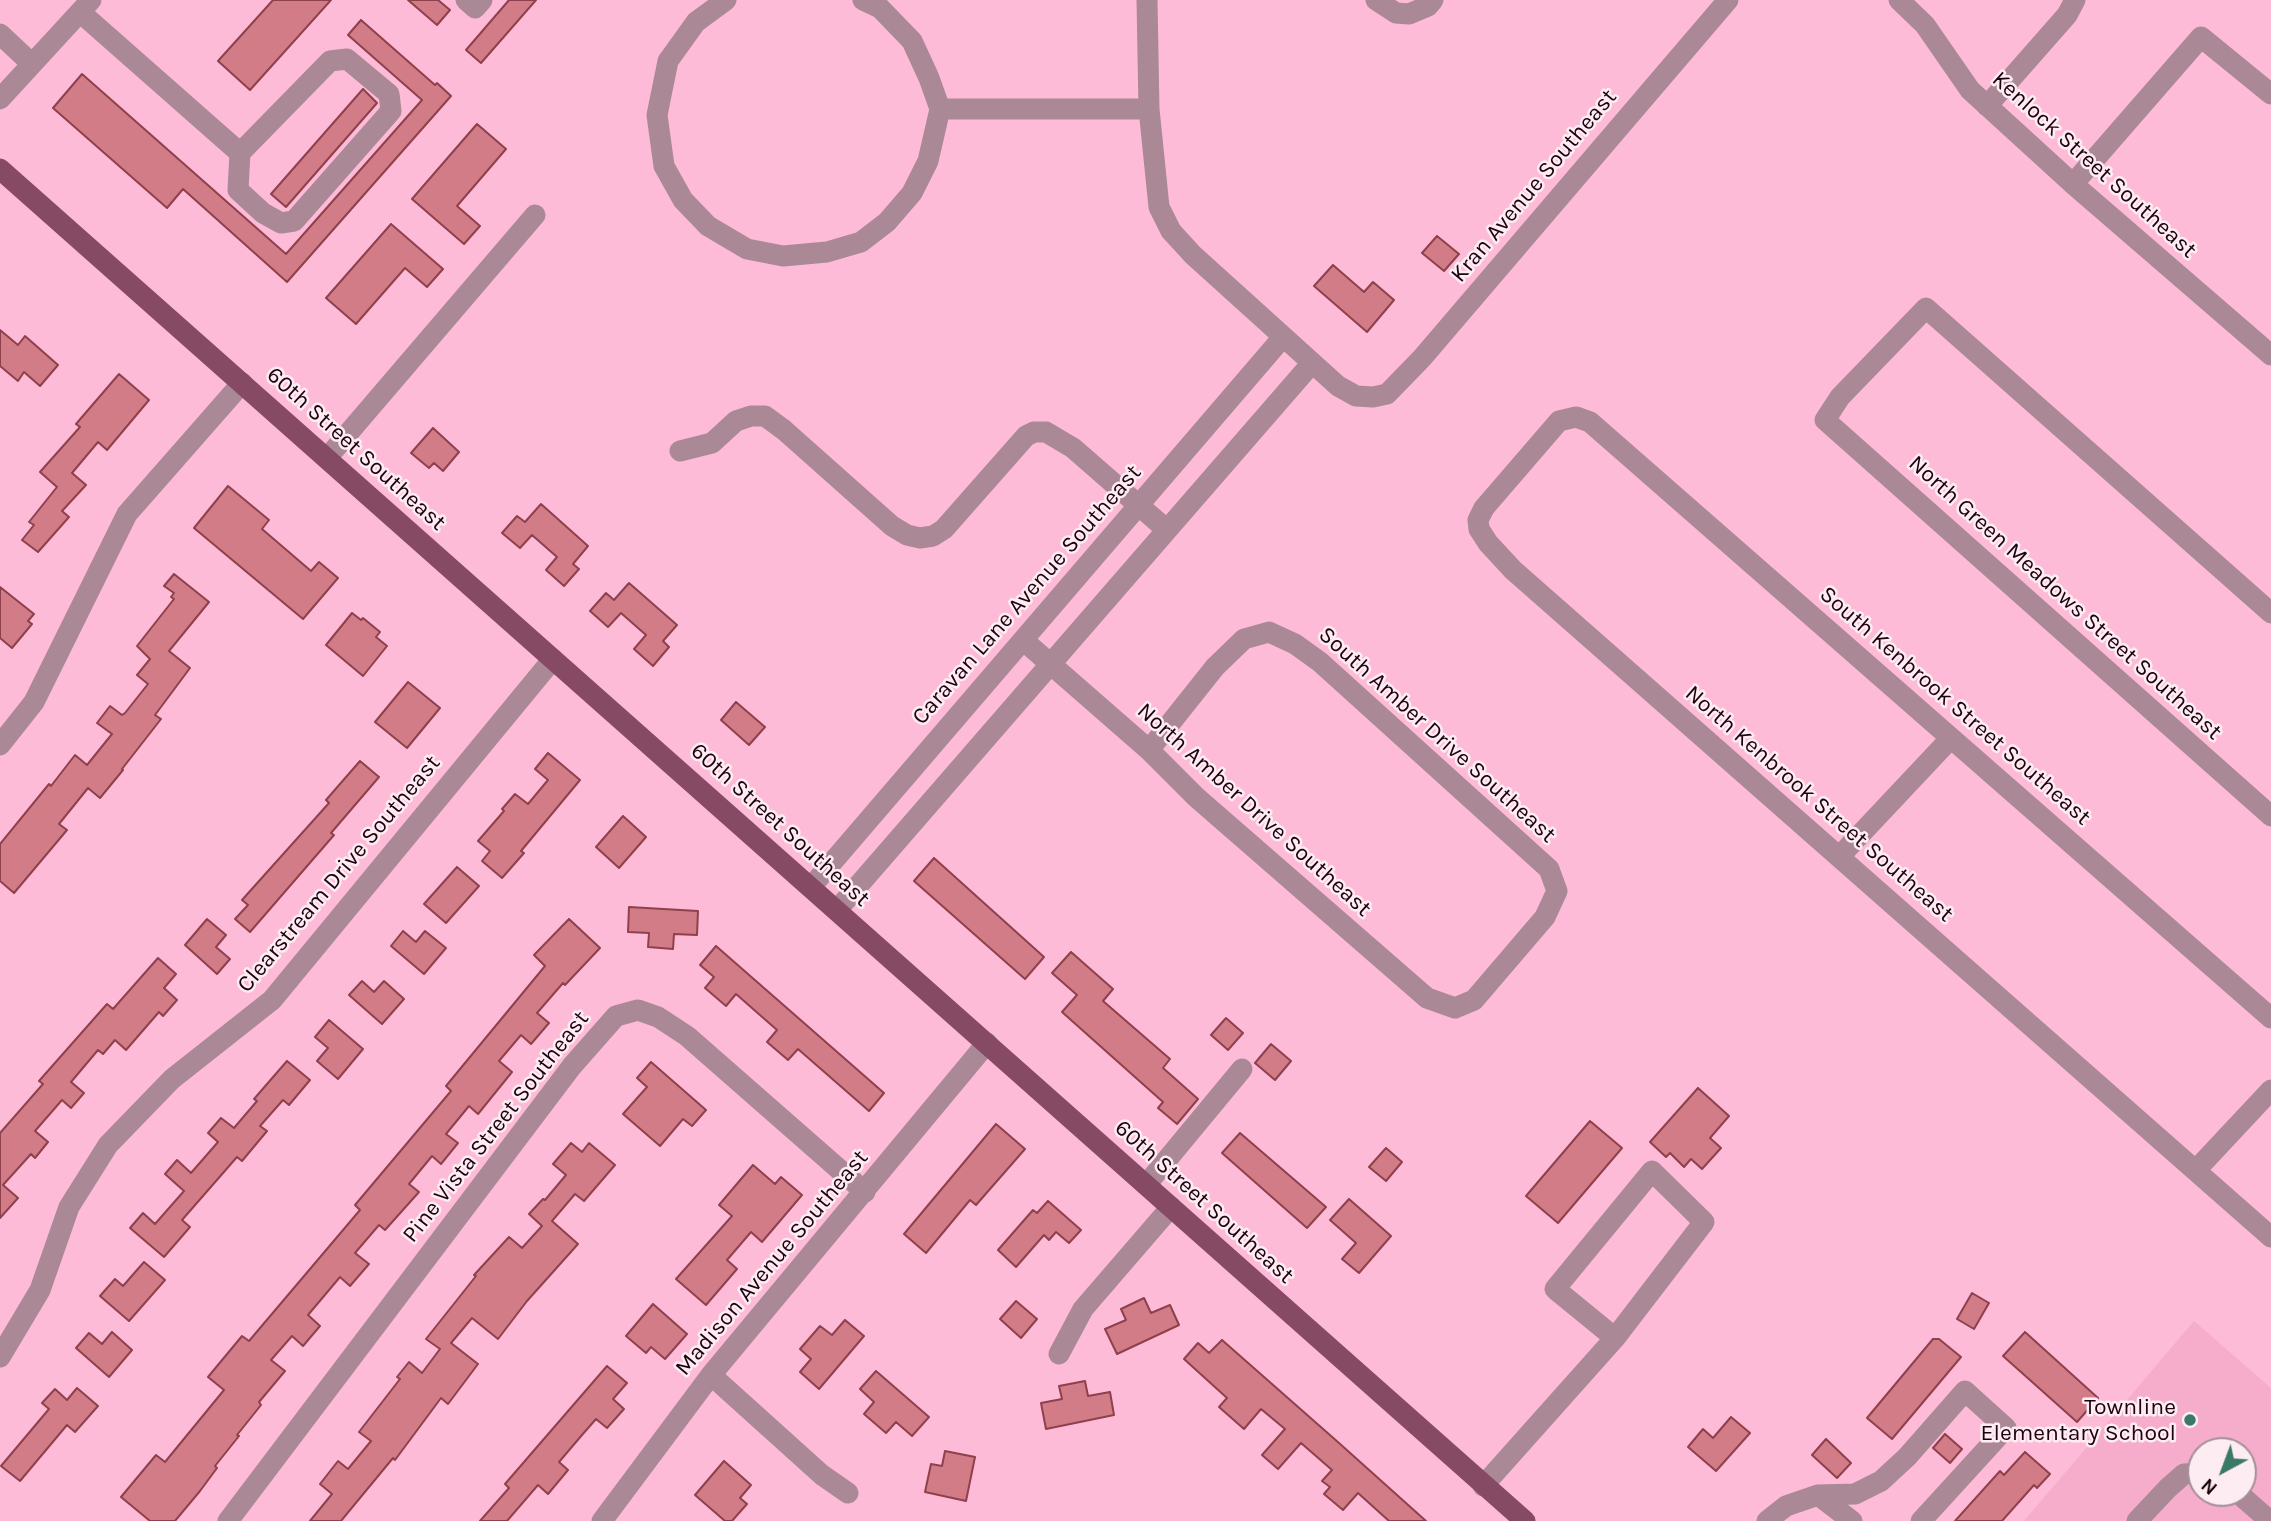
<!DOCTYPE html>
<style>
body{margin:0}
#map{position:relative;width:2271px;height:1521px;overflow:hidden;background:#febbd7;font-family:Karla,sans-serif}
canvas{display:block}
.north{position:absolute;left:2187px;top:1437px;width:70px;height:70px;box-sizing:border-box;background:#feecf3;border:2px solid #a48f98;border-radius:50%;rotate:221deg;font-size:19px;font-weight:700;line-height:28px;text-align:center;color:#1d0310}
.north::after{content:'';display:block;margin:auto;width:24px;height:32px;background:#3a7967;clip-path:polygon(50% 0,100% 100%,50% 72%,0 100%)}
</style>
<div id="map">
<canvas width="2271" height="1521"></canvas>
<div class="north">N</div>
</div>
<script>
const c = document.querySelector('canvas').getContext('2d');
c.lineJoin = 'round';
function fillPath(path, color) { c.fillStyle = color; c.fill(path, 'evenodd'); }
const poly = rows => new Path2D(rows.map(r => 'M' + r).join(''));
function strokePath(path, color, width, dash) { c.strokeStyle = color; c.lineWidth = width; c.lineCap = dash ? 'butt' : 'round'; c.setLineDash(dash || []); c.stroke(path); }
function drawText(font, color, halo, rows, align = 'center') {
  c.font = font + ' Karla,sans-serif'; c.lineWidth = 5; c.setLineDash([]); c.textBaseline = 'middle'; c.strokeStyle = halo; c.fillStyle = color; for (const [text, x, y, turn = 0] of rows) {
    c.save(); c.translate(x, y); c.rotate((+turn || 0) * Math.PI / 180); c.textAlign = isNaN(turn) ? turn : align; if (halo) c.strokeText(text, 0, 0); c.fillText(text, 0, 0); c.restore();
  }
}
fillPath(poly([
 [2194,1321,2271,1388,2271,1521,2024,1521],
 [2201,1451,2243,1451,2243,1493,2201,1493]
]), '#f5adcb');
const building = poly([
 [273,0,331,0,250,90,218,61,273,0],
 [408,0,438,0,450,10,437,25,408,0],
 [509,0,536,0,481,63,466,50,509,0],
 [361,20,435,85,437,83,451,96,287,282,183,189,167,208,53,108,82,74,286,254,422,100,348,35,361,20],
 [363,89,377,103,286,207,271,194,363,89],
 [477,124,506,149,457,206,480,226,464,244,412,199,477,124],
 [391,224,443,269,427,287,405,268,356,324,326,298,391,224],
 [1437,236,1459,254,1444,271,1422,253,1437,236],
 [1333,265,1364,292,1373,282,1394,300,1367,332,1314,286,1333,265],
 [0,330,18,345,25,336,58,365,40,386,24,372,18,381,0,366,0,330],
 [119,374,149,400,107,450,98,442,72,473,86,485,62,511,69,517,38,552,22,540,34,525,29,522,57,487,40,472,80,427,76,424,119,374],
 [433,428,459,452,443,471,434,463,429,468,411,453,433,428],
 [228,486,269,520,262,529,311,571,319,562,338,578,303,619,194,528,228,486],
 [541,504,588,546,573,564,579,569,564,586,546,570,557,557,532,535,520,548,502,533,517,516,525,522,541,504],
 [174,574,209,602,169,651,190,668,155,715,161,719,122,769,123,770,100,798,88,788,59,824,67,830,14,893,0,881,0,844,49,784,51,786,75,755,87,765,112,734,97,723,110,706,122,715,125,713,148,684,137,675,150,659,137,646,174,599,171,597,174,593,164,586,174,574],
 [629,583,677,625,663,641,669,647,653,666,634,649,646,635,621,613,608,627,590,611,606,593,614,600,629,583],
 [0,587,34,614,28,621,32,624,12,648,0,638,0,587],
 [352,613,361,620,363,618,380,632,376,637,387,646,363,676,326,645,352,613],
 [408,682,440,708,407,748,375,722,408,682],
 [736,702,765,727,749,745,721,720,736,702],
 [548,753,580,780,521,851,524,853,502,878,482,861,490,851,478,841,504,811,502,809,515,794,528,804,548,780,535,769,548,753],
 [360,761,379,777,331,833,334,835,250,932,235,919,248,905,242,900,329,803,326,800,360,761],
 [623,816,646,837,619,868,596,847,623,816],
 [934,858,1044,957,1025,979,914,881,934,858],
 [457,867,479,886,446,923,424,904,457,867],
 [629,907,698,911,697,935,674,934,673,949,648,947,649,933,628,932,629,907],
 [207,919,226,935,216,947,230,959,217,974,185,945,207,919],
 [569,919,600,948,565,985,563,983,537,1013,549,1023,531,1044,521,1035,499,1061,512,1072,478,1114,469,1106,446,1134,458,1143,441,1164,432,1156,409,1184,419,1192,385,1230,379,1225,355,1253,369,1264,350,1286,340,1277,308,1315,320,1326,303,1346,292,1336,271,1360,285,1371,259,1402,261,1405,237,1435,239,1436,215,1466,217,1468,200,1491,175,1521,150,1521,121,1497,156,1455,165,1462,224,1390,208,1377,242,1336,249,1341,360,1210,355,1205,451,1091,446,1086,545,966,534,955,569,919],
 [403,931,416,942,425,931,446,948,424,974,391,946,403,931],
 [716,946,884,1093,869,1111,798,1049,788,1060,767,1042,777,1030,736,994,726,1006,705,988,714,977,700,965,716,946],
 [1071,952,1113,989,1103,1001,1170,1059,1163,1068,1198,1099,1177,1124,1158,1108,1163,1102,1062,1012,1077,995,1052,973,1071,952],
 [158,958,176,974,164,988,177,1000,163,1016,159,1012,126,1050,115,1040,103,1054,98,1050,71,1082,84,1093,71,1108,62,1100,35,1131,48,1142,35,1158,31,1154,3,1185,18,1198,0,1218,0,1133,43,1084,39,1081,107,1004,113,1009,158,958],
 [362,981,374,992,384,981,404,999,382,1024,349,995,362,981],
 [1226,1018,1243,1033,1228,1050,1211,1035,1226,1018],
 [329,1020,363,1049,338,1079,317,1061,328,1048,315,1037,329,1020],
 [1271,1044,1291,1061,1275,1080,1255,1063,1271,1044],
 [287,1061,310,1080,289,1105,283,1100,260,1126,267,1131,242,1161,237,1157,182,1220,190,1227,164,1257,130,1228,143,1213,155,1224,184,1191,165,1174,177,1160,191,1173,218,1142,208,1133,221,1118,234,1128,257,1101,254,1099,287,1061],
 [651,1062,706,1110,692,1126,683,1119,660,1146,623,1114,647,1087,637,1078,651,1062],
 [1698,1088,1729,1116,1710,1138,1721,1148,1702,1169,1691,1159,1684,1167,1670,1153,1666,1157,1650,1142,1698,1088],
 [1590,1121,1622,1148,1558,1223,1526,1196,1590,1121],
 [996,1124,1025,1149,976,1205,970,1200,926,1253,904,1234,996,1124],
 [1240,1133,1326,1207,1307,1228,1222,1153,1240,1133],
 [571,1143,582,1152,589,1143,615,1165,584,1201,575,1194,552,1221,578,1244,527,1301,498,1339,472,1318,451,1343,478,1364,448,1404,441,1398,395,1460,393,1458,341,1521,310,1521,332,1494,320,1484,338,1461,348,1469,371,1441,359,1432,400,1379,397,1377,409,1362,422,1373,440,1349,426,1339,476,1276,474,1275,509,1237,522,1248,542,1226,529,1214,543,1199,545,1200,566,1175,553,1164,571,1143],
 [1386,1148,1402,1162,1386,1181,1369,1167,1386,1148],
 [753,1165,775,1184,781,1177,802,1195,762,1242,751,1232,727,1260,737,1269,706,1305,676,1279,732,1216,719,1205,753,1165],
 [1349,1199,1391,1236,1359,1273,1342,1259,1356,1243,1330,1220,1349,1199],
 [1048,1201,1081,1230,1069,1243,1056,1232,1049,1240,1044,1235,1016,1267,998,1250,1033,1210,1037,1213,1048,1201],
 [144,1262,165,1280,129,1321,100,1296,115,1279,123,1286,144,1262],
 [1972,1293,1989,1303,1974,1329,1957,1319,1972,1293],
 [1144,1298,1151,1313,1170,1305,1179,1325,1117,1354,1105,1329,1126,1320,1121,1309,1144,1298],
 [1016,1301,1037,1319,1021,1338,1000,1319,1016,1301],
 [653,1304,687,1334,665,1359,651,1347,646,1353,626,1336,653,1304],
 [845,1320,864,1336,819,1389,800,1372,811,1359,800,1349,820,1326,832,1335,845,1320],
 [112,1332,132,1350,109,1377,76,1348,89,1333,102,1344,112,1332],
 [2025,1332,2098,1398,2077,1422,2003,1356,2025,1332],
 [1933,1339,1939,1339,1961,1357,1892,1439,1867,1418,1933,1339],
 [1222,1340,1339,1443,1426,1521,1389,1521,1358,1493,1343,1510,1324,1494,1330,1487,1322,1481,1332,1470,1301,1443,1278,1469,1262,1455,1285,1429,1261,1409,1244,1429,1219,1407,1227,1398,1184,1359,1198,1343,1209,1353,1222,1340],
 [607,1366,627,1383,613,1399,624,1409,607,1428,596,1419,582,1435,559,1462,568,1470,548,1494,538,1485,507,1521,480,1521,509,1488,505,1484,607,1366],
 [876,1371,929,1417,912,1436,896,1422,886,1433,864,1414,874,1402,860,1389,876,1371],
 [1085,1381,1088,1396,1110,1392,1114,1415,1046,1429,1041,1403,1062,1399,1059,1386,1085,1381],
 [77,1388,98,1406,75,1432,67,1425,20,1481,1,1466,49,1409,42,1403,55,1389,67,1400,77,1388],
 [1731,1417,1750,1433,1716,1471,1688,1447,1703,1429,1713,1438,1731,1417],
 [1945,1434,1962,1449,1950,1463,1933,1448,1945,1434],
 [1826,1439,1851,1463,1837,1478,1812,1455,1826,1439],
 [945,1451,975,1457,966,1501,925,1492,931,1464,942,1466,945,1451],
 [2025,1452,2050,1474,2037,1488,2034,1485,2002,1521,1955,1521,2000,1471,2004,1475,2025,1452],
 [724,1461,751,1485,740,1498,747,1504,732,1521,725,1521,695,1495,724,1461]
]);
fillPath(building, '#d27c87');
strokePath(building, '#8e404c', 2);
strokePath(poly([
 [466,0,475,8,482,0],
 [726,0,696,22,668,61,657,115,664,166,683,200,708,226,747,249,783,256,827,252,861,242,887,222,912,193,928,161,940,109,929,78,912,41,880,8,863,0],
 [1147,0,1149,109,1159,207,1171,231,1193,255,1338,386,1356,396,1373,397,1387,394,1422,358,1728,0],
 [1376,0,1396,13,1409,14,1428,6,1433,0],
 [1899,0,1925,25,1970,90,2073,184,2271,355],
 [80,12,240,153,330,61,347,59,389,94,391,111,294,221,281,223,263,213,238,190,240,153],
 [0,34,32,64],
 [0,99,91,0],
 [1987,106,2067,15,2075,0],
 [940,109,1149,109],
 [2073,184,2201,37,2271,94],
 [680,451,712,443,736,421,751,416,765,416,784,430,892,526,907,535,920,538,933,536,944,529,1026,436,1034,432,1046,432,1073,448,1167,530],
 [327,458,535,215],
 [2271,613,1926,308,1840,397,1825,420,2271,816],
 [1023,640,1149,750,1196,797,1427,998,1455,1008,1474,1000,1545,917,1557,891,1549,869,1320,662,1295,644,1269,632,1244,639,1215,667,1149,750],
 [0,745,34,702,127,514,242,383],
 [1839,857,1951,738],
 [811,887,1283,337],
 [837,910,1312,363],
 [2271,1018,1590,422,1576,417,1559,421,1484,508,1478,520,1479,529,1488,543,1513,570,2271,1237],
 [2196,1170,2271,1090],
 [1146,1185,1242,1069],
 [1059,1354,1083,1309,1171,1207],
 [0,1357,40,1290,69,1207,108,1145,172,1079,272,1000,553,659],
 [711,1375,822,1475,848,1493],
 [1483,1486,1615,1338,1704,1222,1652,1171,1555,1289,1615,1338],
 [2238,1493,2270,1521],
 [1818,1495,1852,1521],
 [228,1521,572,1066,616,1016,638,1010,658,1017,687,1036,865,1192],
 [602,1521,711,1375,987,1043],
 [1767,1521,1786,1506,1818,1495,1855,1494,1881,1481,1907,1457,1965,1391,2006,1428,1921,1521],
 [2137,1521,2168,1488,2184,1474,2201,1473]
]), '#ab8896', 21);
strokePath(poly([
 [0,169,1525,1521]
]), '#874a65', 21);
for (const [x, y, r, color] of [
 [2190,1420,7,"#3a7967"]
]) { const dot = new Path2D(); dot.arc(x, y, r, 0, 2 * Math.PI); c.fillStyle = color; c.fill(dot); strokePath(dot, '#feecf3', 2.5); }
drawText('23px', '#1d0310', '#feecf3', [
 ["Kenlock Street Southeast",2094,165,42],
 ["Kran Avenue Southeast",1534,186,-50],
 ["60th Street Southeast",356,449,42],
 ["Caravan Lane Avenue Southeast",1027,595,-49],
 ["North Green Meadows Street Southeast",2065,598,42],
 ["South Kenbrook Street Southeast",1955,706,41],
 ["South Amber Drive Southeast",1437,735,42],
 ["North Kenbrook Street Southeast",1819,804,41],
 ["North Amber Drive Southeast",1254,810,42],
 ["60th Street Southeast",780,825,42],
 ["Clearstream Drive Southeast",339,874,-50],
 ["Pine Vista Street Southeast",496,1127,-52],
 ["60th Street Southeast",1204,1202,42],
 ["Madison Avenue Southeast",772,1263,-50]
]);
drawText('23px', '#1d0310', '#feecf3', [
 ["Townline",2176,1407],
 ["Elementary School",2176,1433]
], 'right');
</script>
